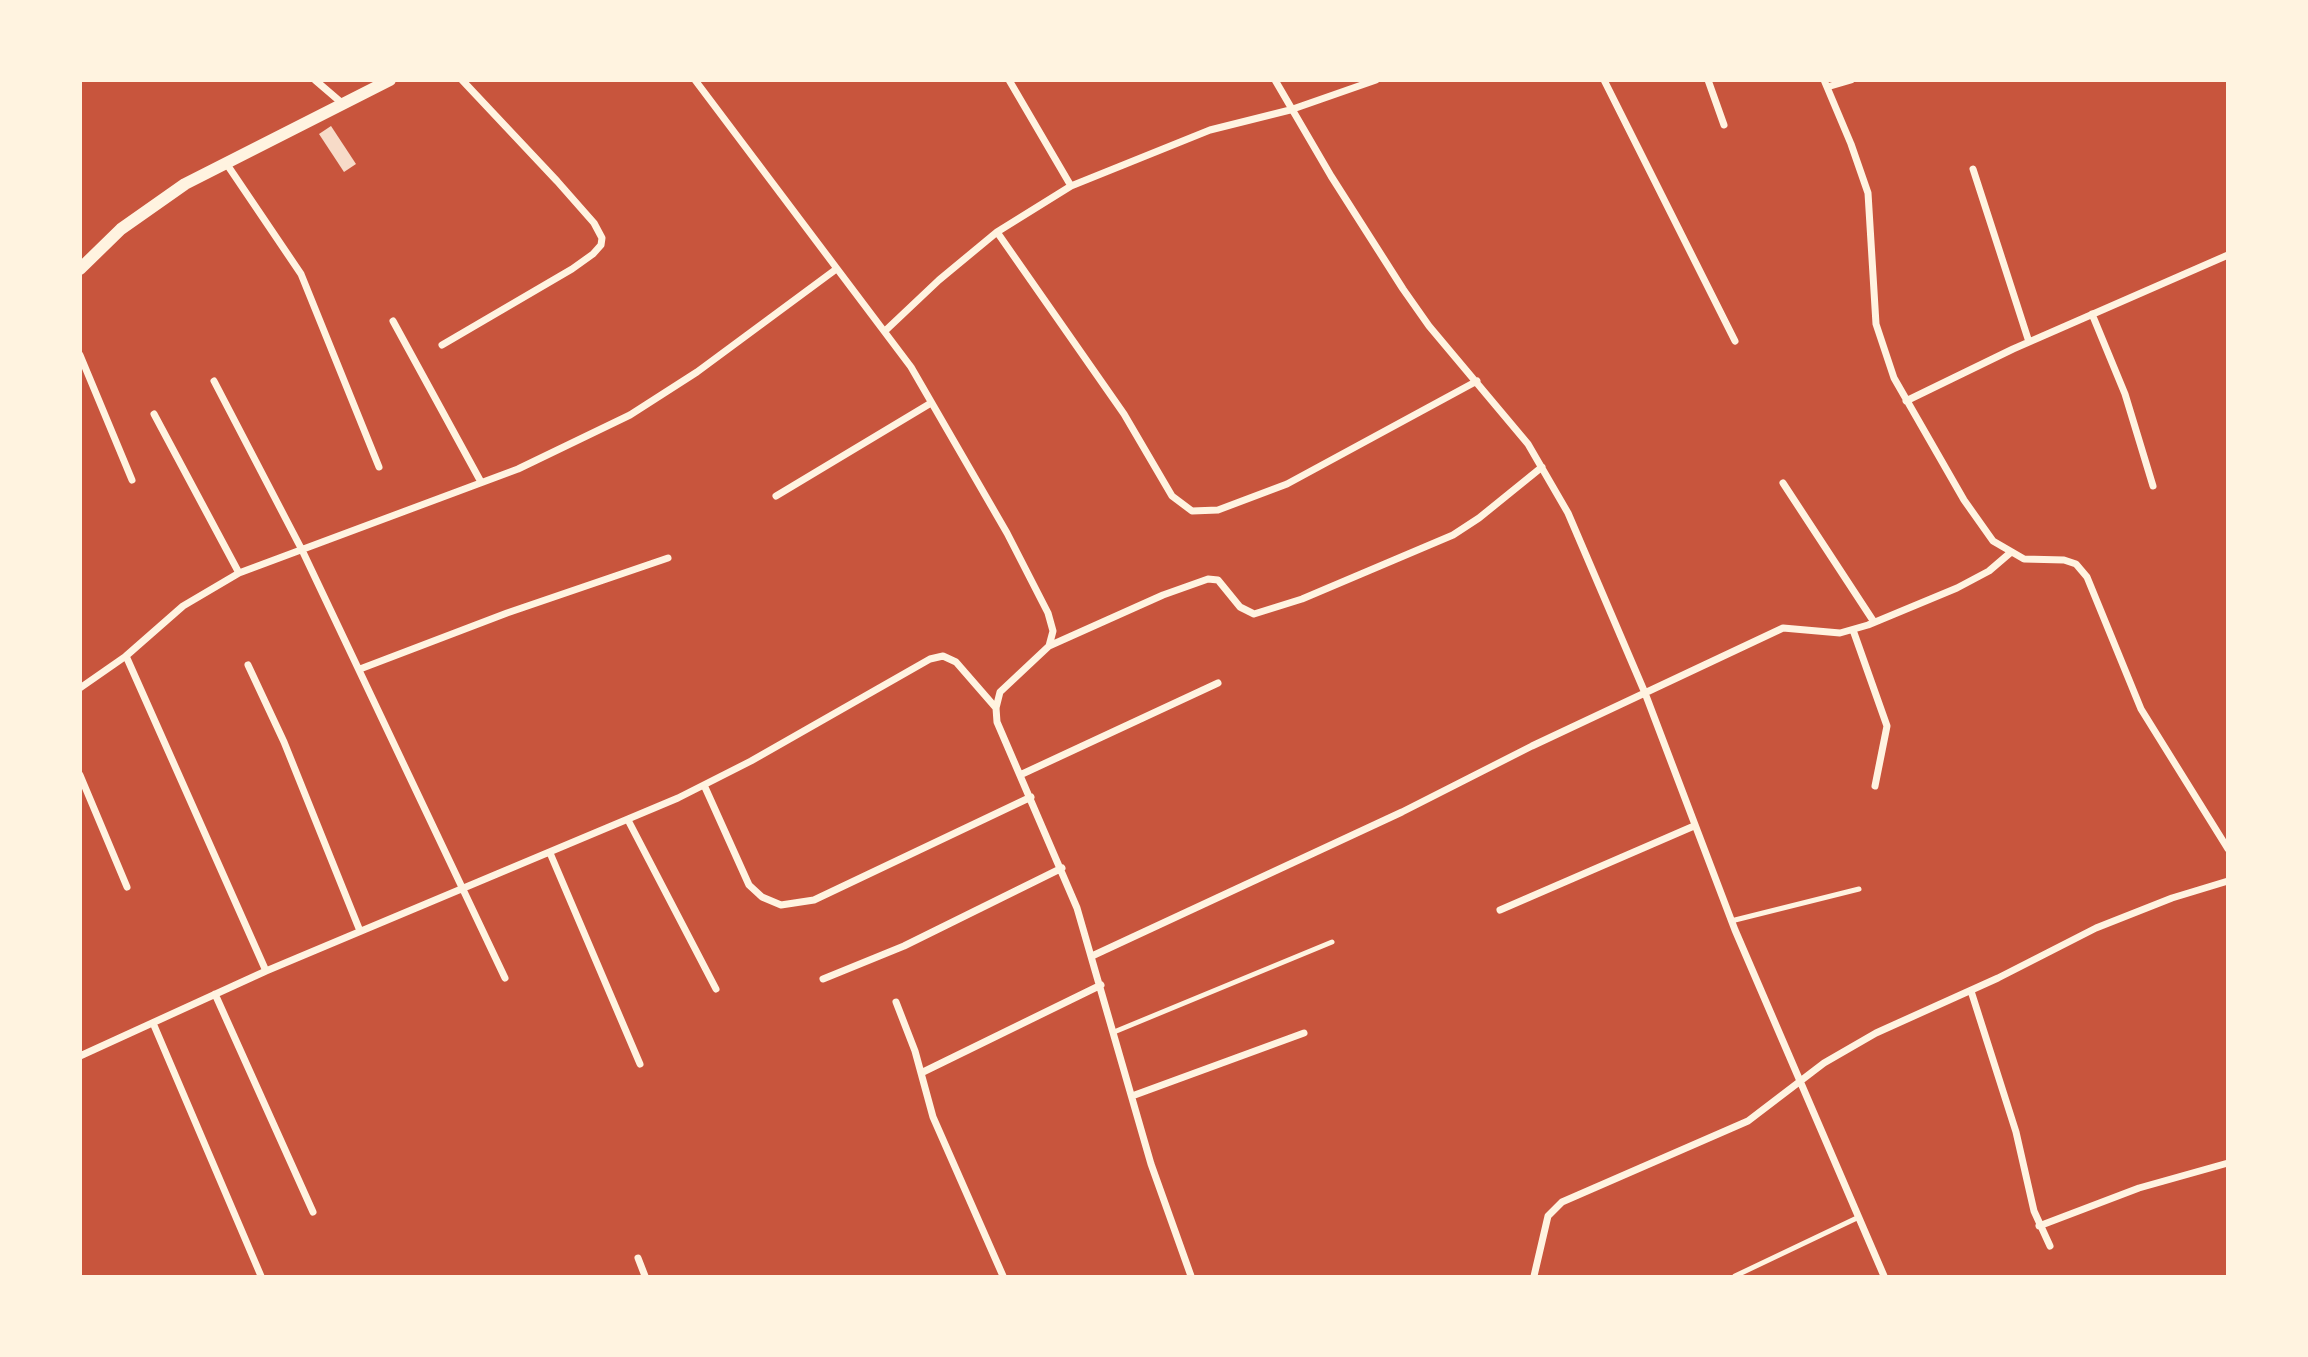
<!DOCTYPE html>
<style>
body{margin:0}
#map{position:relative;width:2308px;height:1357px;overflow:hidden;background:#c8553d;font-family:"Asap Condensed",sans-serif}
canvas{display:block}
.frame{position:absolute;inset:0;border:82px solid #fff3e0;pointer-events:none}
</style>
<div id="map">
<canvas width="2308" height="1357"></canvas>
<div class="frame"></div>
</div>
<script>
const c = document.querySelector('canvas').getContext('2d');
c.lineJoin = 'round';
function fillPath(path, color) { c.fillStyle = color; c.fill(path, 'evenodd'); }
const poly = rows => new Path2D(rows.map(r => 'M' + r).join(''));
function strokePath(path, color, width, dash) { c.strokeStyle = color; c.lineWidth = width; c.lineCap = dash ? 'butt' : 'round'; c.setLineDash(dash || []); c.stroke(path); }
fillPath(poly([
 [331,126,356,164,344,172,319,134]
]), '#f7dbc8');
strokePath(poly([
 [1731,921,1859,889],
 [1114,1032,1332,942],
 [1735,1276,1859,1217]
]), '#fff3e0', 5);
strokePath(poly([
 [315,80,343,104],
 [695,80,911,367,1007,533,1048,613,1053,631,1049,646,1000,692,996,708,997,722,1077,908,1151,1164,1191,1276],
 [1009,80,1071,186],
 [1275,80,1331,176,1403,289,1429,326,1528,444,1568,513,1645,693,1735,930,1884,1276],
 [1604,80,1735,341],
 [1708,80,1724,125],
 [1824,80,1851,144,1868,193,1876,324,1894,378,1964,500,1993,541,2024,559,2064,560,2076,564,2087,577,2141,709,2228,849],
 [1827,87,1851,80],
 [226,163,301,274,379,467],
 [1973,169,2029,342],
 [997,232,1124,414,1172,496,1192,511,1218,510,1287,484,1477,381],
 [2092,314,2125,394,2153,486],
 [393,321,481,482],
 [885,331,939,280,997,232,1071,186,1210,130,1290,110,1376,80],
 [442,345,572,269,593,254,601,245,602,238,594,223,557,181,462,80],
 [80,355,132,480],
 [214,381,302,550,505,978],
 [1906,401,2013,349,2228,255],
 [154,414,239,573],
 [1783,483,1874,622],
 [776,496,931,403],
 [1853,630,1887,726,1875,786],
 [1049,646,1163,595,1208,579,1218,580,1240,607,1254,614,1302,599,1453,535,1479,518,1542,467],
 [126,656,266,971],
 [248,665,284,742,360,931],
 [360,669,507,613,668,558],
 [80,688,126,656,183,606,239,573,518,469,630,415,697,372,835,270],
 [80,775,127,887],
 [1020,775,1218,683],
 [704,785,749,885,762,897,781,905,814,900,1031,797],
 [628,820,716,989],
 [550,853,640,1064],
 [1500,910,1694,826],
 [1092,956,1402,812,1532,746,1783,628,1840,633,1868,625,1957,588,1989,571,2010,553],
 [823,979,904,946,1062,868],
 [1971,991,2016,1132,2034,1211,2050,1246],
 [215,994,313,1212],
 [896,1002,915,1051,933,1117,1003,1276],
 [153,1023,261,1276],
 [80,1056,266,971,678,798,751,761,930,659,943,656,956,662,996,708],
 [921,1073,1101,985],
 [1132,1096,1304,1033],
 [2039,1226,2139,1188,2228,1163],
 [638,1258,645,1276],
 [1534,1276,1548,1216,1562,1202,1748,1121,1824,1063,1876,1033,1998,978,2096,928,2172,898,2228,881]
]), '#fff3e0', 7);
strokePath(poly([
 [80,269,121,229,185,184,390,80]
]), '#fff3e0', 12);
</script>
